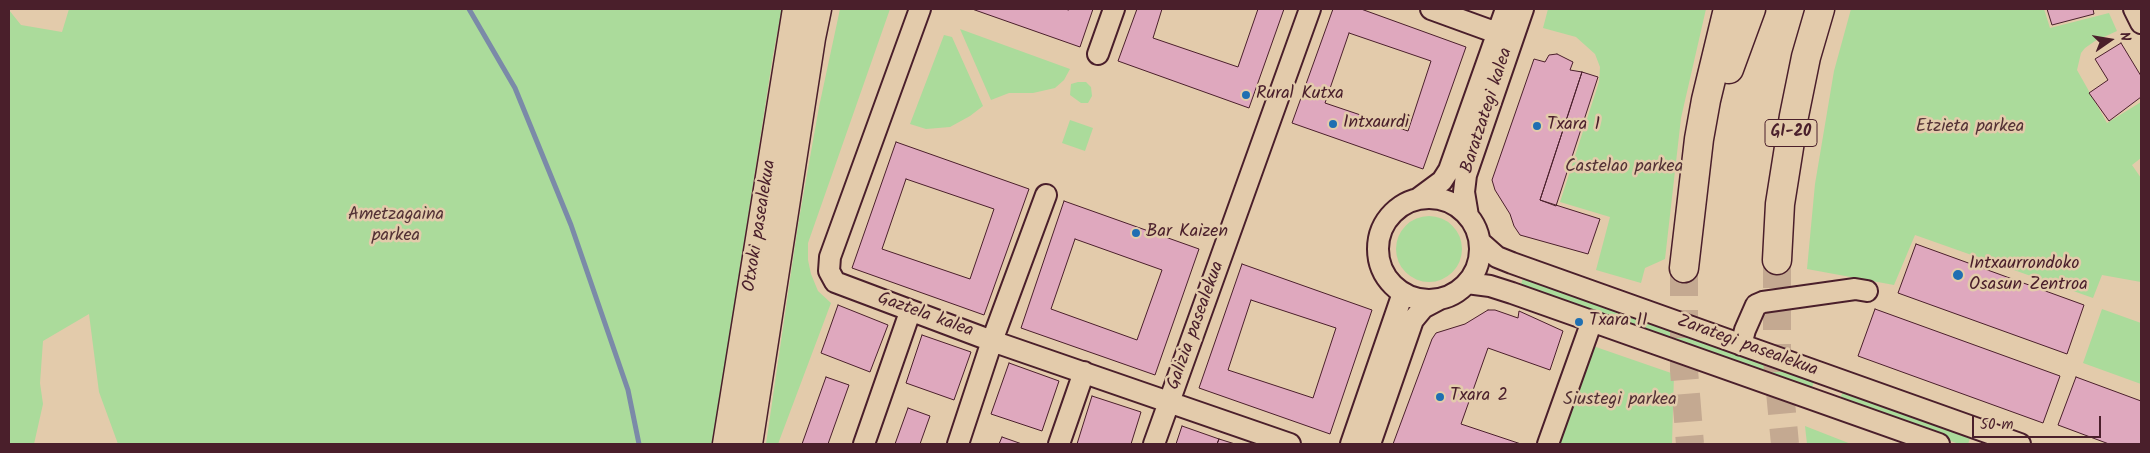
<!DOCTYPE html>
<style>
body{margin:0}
#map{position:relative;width:2150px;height:453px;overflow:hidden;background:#e3cbab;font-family:Kalam,sans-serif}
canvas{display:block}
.frame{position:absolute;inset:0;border:10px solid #4a1f2b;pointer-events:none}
.north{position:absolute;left:2085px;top:15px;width:50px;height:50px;-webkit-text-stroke:4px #e3cbab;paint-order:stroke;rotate:77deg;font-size:14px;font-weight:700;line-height:20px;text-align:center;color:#4a1f2b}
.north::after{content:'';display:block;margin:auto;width:18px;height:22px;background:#4a1f2b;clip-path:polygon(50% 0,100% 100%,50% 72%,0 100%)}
.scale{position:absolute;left:1972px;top:416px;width:129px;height:22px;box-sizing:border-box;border:2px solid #4a1f2b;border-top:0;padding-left:6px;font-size:15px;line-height:18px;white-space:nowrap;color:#4a1f2b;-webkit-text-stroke:4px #e3cbab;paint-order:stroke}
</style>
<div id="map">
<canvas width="2150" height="453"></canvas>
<div class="frame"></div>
<div class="north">N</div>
<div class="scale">50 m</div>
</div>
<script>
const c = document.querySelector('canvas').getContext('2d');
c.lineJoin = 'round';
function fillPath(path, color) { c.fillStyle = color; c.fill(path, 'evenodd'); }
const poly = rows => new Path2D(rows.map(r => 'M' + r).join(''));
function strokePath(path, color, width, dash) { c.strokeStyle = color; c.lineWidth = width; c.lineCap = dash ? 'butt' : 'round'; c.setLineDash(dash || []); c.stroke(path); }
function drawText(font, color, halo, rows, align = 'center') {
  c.font = font + ' Kalam,sans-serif'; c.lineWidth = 5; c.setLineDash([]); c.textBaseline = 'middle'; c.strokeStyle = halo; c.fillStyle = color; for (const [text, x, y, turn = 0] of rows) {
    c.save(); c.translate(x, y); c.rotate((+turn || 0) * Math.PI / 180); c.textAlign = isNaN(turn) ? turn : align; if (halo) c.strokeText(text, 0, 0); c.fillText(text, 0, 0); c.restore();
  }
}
fillPath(poly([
 [69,9,782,9,773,55,713,444,118,444,99,392,89,314,43,341,40,383,43,404,34,444,9,444,9,10,21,25,62,32],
 [840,9,890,9,808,243,808,260,811,274,818,291,831,303,778,444,766,444,798,225,819,107],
 [1548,9,1706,9,1681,118,1665,259,1645,268,1641,283,1596,270,1610,217,1560,202,1599,82,1600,67,1595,54,1576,37,1543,28],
 [1851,9,2044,9,2050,28,2109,13,2117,31,2095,41,2085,48,2081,53,2077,70,2107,123,2141,102,2141,158,2132,165,2141,178,2141,282,2102,275,2093,298,1915,235,1894,285,1807,269,1815,184,1834,71],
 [960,29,1070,69,1064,80,1055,88,1033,93,1009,93,991,100],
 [944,35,952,37,983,106,970,116,950,127,926,129,910,124],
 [1078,82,1086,82,1091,87,1092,96,1088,103,1081,103,1070,95,1071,84],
 [1070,120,1093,128,1085,151,1062,143],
 '1396 249a33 33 0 1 1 66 0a33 33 0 1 1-66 0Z',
 [1517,271,1815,379,1811,390,1547,296,1540,292,1519,291,1523,278,1516,275],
 [2102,309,2141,323,2141,384,2083,363],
 [1593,346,1674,374,1672,444,1558,444],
 [1844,389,1971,435,1968,444,1959,444,1839,401],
 [1805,426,1851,444,1807,444]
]), '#abdb9b');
strokePath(poly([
 [469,9,515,88,571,225,628,390,639,444]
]), '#7b8aa8', 5);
const building = poly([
 [972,9,1064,9,1069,10,1070,9,1093,9,1080,47,972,9],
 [1137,9,1162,9,1153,38,1238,67,1258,9,1284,9,1249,108,1118,61,1137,9],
 [1333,9,1361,9,1466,47,1423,169,1292,123,1333,9],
 [1349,33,1431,61,1408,131,1325,103,1349,33],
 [2047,9,2093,9,2094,14,2052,25,2047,9],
 [2121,43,2141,76,2141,97,2109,121,2089,93,2108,80,2095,59,2121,43],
 [1557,54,1573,62,1570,70,1582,72,1540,200,1600,219,1588,254,1520,235,1514,226,1510,214,1495,190,1492,180,1534,59,1545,62,1549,55,1557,54],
 [1582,72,1598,77,1556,206,1540,200,1582,72],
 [896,142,1029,189,984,315,852,268,896,142],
 [906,179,994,209,970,279,882,249,906,179],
 [1064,201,1199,249,1155,375,1021,328,1064,201],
 [1075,239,1162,270,1137,340,1051,309,1075,239],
 [1916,244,2084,305,2067,354,1898,293,1916,244],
 [1242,264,1372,310,1330,434,1199,388,1242,264],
 [1251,300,1336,328,1313,398,1228,370,1251,300],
 [838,305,888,325,870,372,821,353,838,305],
 [1875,309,2060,376,2043,423,1858,356,1875,309],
 [1488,310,1495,310,1518,318,1519,311,1563,331,1550,370,1488,348,1461,424,1521,444,1393,444,1432,339,1436,333,1465,324,1488,310],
 [922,335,971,352,954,400,906,383,922,335],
 [1009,363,1059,381,1042,431,991,414,1009,363],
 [826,377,849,385,828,444,802,444,826,377],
 [2076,377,2141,401,2141,444,2109,444,2058,425,2076,377],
 [1092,396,1141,412,1131,444,1077,444,1092,396],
 [908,408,930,416,920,444,895,444,908,408],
 [1182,426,1219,439,1217,444,1176,444,1182,426],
 [1002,437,1022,444,999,444,1002,437],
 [1219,439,1235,444,1217,444,1219,439]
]);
fillPath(building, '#dfa8be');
strokePath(building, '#4a1f2b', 1);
strokePath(poly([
 [1777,260,1777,360,1785,444],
 [1684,268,1684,370,1690,444]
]), '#c4a991', 28, [28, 14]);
const street = poly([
 [920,9,830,257,829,271,835,282,992,341,1290,444],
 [1431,9,1497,33],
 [2134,9,2141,23],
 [1098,54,1114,9],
 [1419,198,1442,181,1449,170,1506,9],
 '1378 249a51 51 0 1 1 102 0a51 51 0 1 1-102 0Z',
 [1468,216,1464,192,1466,175,1523,9],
 [1480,242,1497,257,1512,263,2020,444],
 [1467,283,1490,286,1512,293,1939,444],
 [1741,345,1745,330,1756,305,1763,302,1855,289,1867,291],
 [864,444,910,312],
 [958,444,992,341,1046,195],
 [1059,444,1084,372],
 [1154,444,1310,9],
 [1351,444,1403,293],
 [1370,444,1413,320,1423,308,1440,299],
 [1548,444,1592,321]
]);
const secondary = poly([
 [727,444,797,9],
 [748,444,811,38,817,9]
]);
const highway = poly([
 [1729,69,1751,9],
 [1777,260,1780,204,1794,116,1806,57,1820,9],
 [1684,268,1699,139,1706,100,1728,9]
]);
strokePath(street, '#4a1f2b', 24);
strokePath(secondary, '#4a1f2b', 31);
strokePath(highway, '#4a1f2b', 31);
strokePath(street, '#e3cbab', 20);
strokePath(secondary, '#e3cbab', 28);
strokePath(highway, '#e3cbab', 28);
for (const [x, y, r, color] of [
 [1246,95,5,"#1f6fb2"],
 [1333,124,5,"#1f6fb2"],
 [1537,126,5,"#1f6fb2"],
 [1136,233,5,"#1f6fb2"],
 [1958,275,6,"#1f6fb2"],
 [1579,322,5,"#1f6fb2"],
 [1440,397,5,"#1f6fb2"]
]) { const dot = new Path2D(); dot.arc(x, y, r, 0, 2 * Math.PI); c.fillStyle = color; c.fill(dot); strokePath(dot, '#e3cbab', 2); }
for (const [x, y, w] of [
 [1791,133,52]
]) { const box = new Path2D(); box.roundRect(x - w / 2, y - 13.5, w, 27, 4); c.fillStyle = '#e3cbab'; c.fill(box); strokePath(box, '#4a1f2b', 1); }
drawText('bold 16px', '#4a1f2b', null, [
 ["GI-20",1791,133]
]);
drawText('18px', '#4a1f2b', '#e3cbab', [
 ["Rural Kutxa",1256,95],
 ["Intxaurdi",1343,124],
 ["Txara 1",1547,126],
 ["Bar Kaizen",1146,233],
 ["Intxaurrondoko",1969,265],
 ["Osasun Zentroa",1969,286],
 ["Txara II",1589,322],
 ["Txara 2",1450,397]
], 'left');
drawText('18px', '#4a1f2b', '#e3cbab', [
 ["Baratzategi kalea",1488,111,-72],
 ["Otxoki pasealekua",761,226,-81],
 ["Gaztela kalea",925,316,20],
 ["Galizia pasealekua",1197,326,-70],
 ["Zarategi pasealekua",1747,347,20]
]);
drawText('18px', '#543236', '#e3cbab', [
 ["Etzieta parkea",1970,128],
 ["Castelao parkea",1624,168],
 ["Ametzagaina",396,216],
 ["parkea",396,237],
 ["Siustegi parkea",1620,401]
]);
</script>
